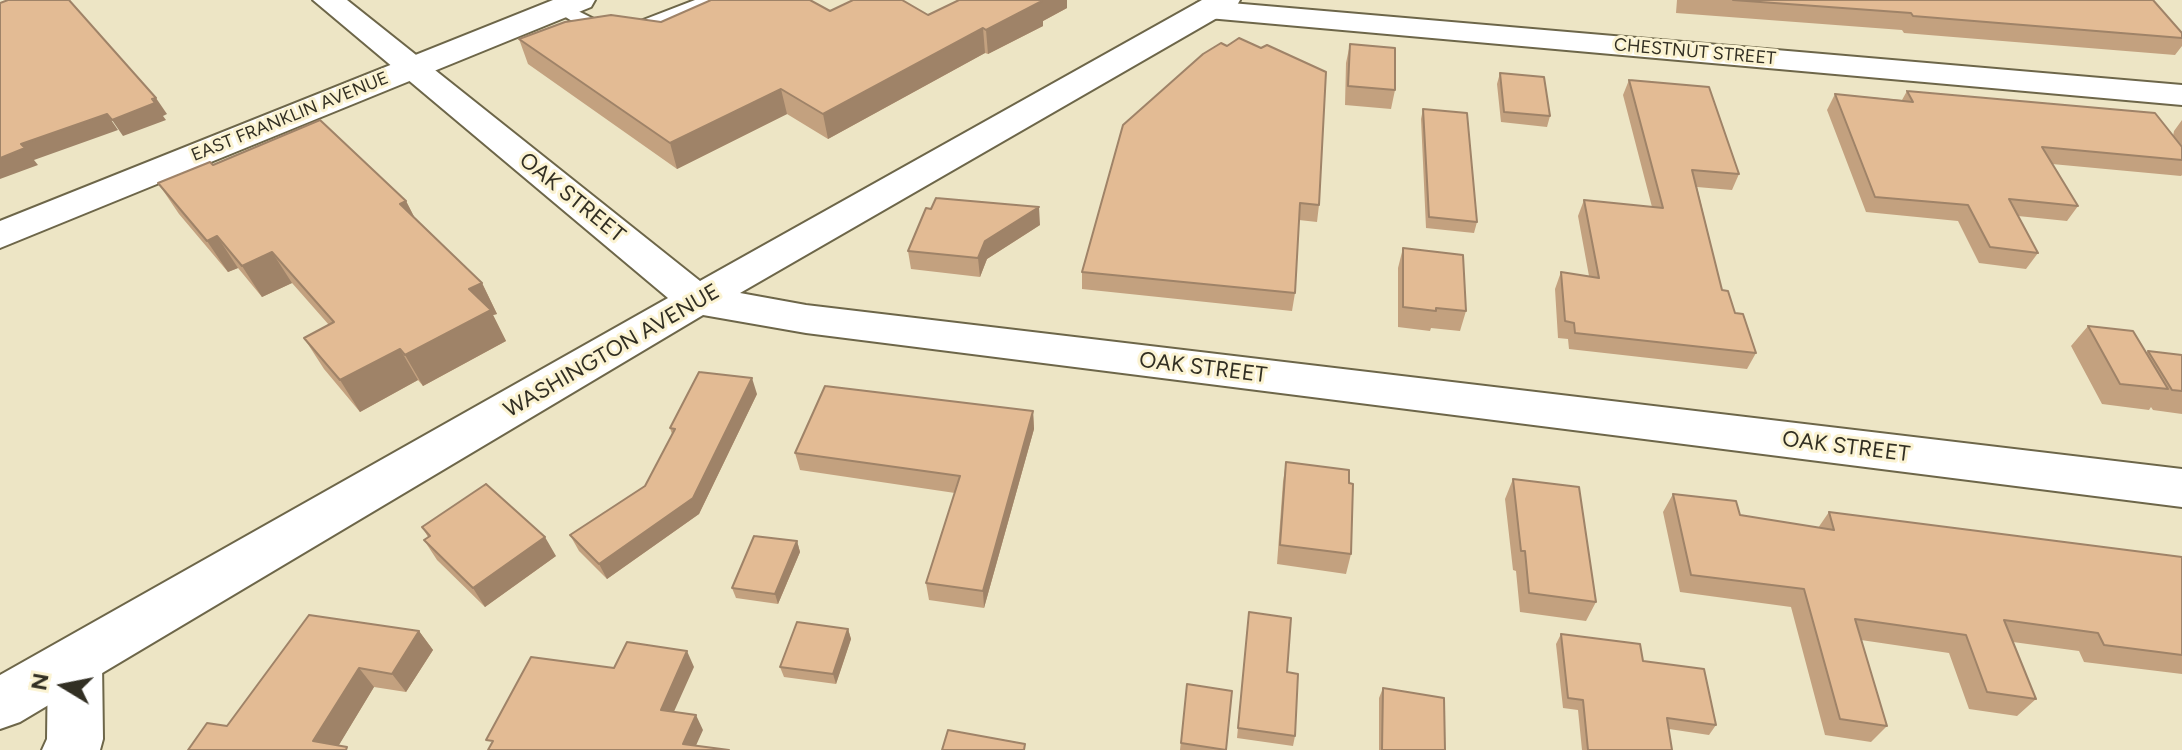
<!DOCTYPE html>
<style>
body{margin:0}
#map{position:relative;width:2182px;height:750px;overflow:hidden;background:#ede5c5;font-family:Figtree,sans-serif}
canvas{display:block}
.north{position:absolute;left:24px;top:646px;width:80px;height:80px;-webkit-text-stroke:6px #fbf3d2;paint-order:stroke;rotate:280deg;font-size:22px;font-weight:700;line-height:32px;text-align:center;color:#322f23}
.north::after{content:'';display:block;margin:auto;width:28px;height:36px;background:#322f23;clip-path:polygon(50% 0,100% 100%,50% 72%,0 100%)}
</style>
<div id="map">
<canvas width="2182" height="750"></canvas>
<div class="north">N</div>
</div>
<script>
const c = document.querySelector('canvas').getContext('2d');
c.lineJoin = 'round';
const poly = rows => new Path2D(rows.map(r => 'M' + r).join(''));
function strokePath(path, color, width, dash) { c.strokeStyle = color; c.lineWidth = width; c.lineCap = dash ? 'butt' : 'round'; c.setLineDash(dash || []); c.stroke(path); }
function fillPath(path, color) { c.fillStyle = color; c.fill(path, 'evenodd'); }
function drawText(font, color, halo, rows, align = 'center') {
  c.font = font + ' Figtree,sans-serif'; c.lineWidth = 6; c.setLineDash([]); c.textBaseline = 'middle'; c.strokeStyle = halo; c.fillStyle = color; for (const [text, x, y, turn = 0] of rows) {
    c.save(); c.translate(x, y); c.rotate((+turn || 0) * Math.PI / 180); c.textAlign = isNaN(turn) ? turn : align; if (halo) c.strokeText(text, 0, 0); c.fillText(text, 0, 0); c.restore();
  }
}
const lane = poly([
 [695,0,720,0,717,4,632,37,593,34,551,8,560,2,604,24,630,25,695,0]
]);
const street = poly([
 [553,0,595,0,591,7,0,248,0,221,553,0],
 [1208,1,2182,85,2182,105,1197,17,1192,10,1197,3,1208,1],
 [75,638,94,645,102,662,103,739,100,750,42,750,47,739,48,662,56,645,75,638]
]);
const secondary = poly([
 [313,0,347,0,700,281,1202,0,1240,0,1236,7,740,293,806,305,2182,469,2182,507,806,333,703,315,20,722,0,729,0,675,668,298,313,0]
]);
strokePath(lane, '#6d6649', 4);
strokePath(street, '#6d6649', 4);
strokePath(secondary, '#6d6649', 4);
fillPath(lane, '#fff');
fillPath(street, '#fff');
fillPath(secondary, '#fff');
fillPath(poly([
 [1677,0,2153,0,2182,33,2182,46,2175,55,1904,33,1902,30,1676,13],
 [1067,8,1043,21,1043,26,988,54,985,53,828,139,787,114,677,169,528,64,519,39,661,22,830,11,928,15],
 [1350,44,1395,90,1391,109,1345,105,1346,63],
 [1500,73,1550,116,1547,127,1501,122,1497,84],
 [1629,80,1739,174,1732,190,1697,187,1722,290,1756,353,1747,369,1569,349,1568,339,1558,338,1555,289,1561,272,1589,276,1578,216,1584,200,1652,207,1623,95],
 [1907,91,2173,136,2174,131,2182,120,2182,175,2181,176,2052,164,2078,206,2067,221,2018,216,2038,253,2026,269,1979,263,1958,221,1866,212,1827,110,1835,94,1902,100],
 [1423,109,1477,222,1474,233,1426,228,1421,119],
 [1123,125,1319,205,1317,222,1299,220,1295,293,1292,311,1082,289,1082,272],
 [213,165,406,201,415,219,482,283,497,314,493,315,506,341,423,386,418,380,360,412,324,369,304,338,329,325,292,283,262,297,238,268,228,272,179,214,158,183],
 [1040,225,987,259,980,277,911,269,908,251],
 [1403,248,1466,311,1460,331,1431,328,1430,331,1398,327,1398,268],
 [2088,326,2146,353,2148,351,2182,355,2182,414,2153,410,2151,407,2149,410,2102,404,2071,346],
 [757,394,699,514,607,579,579,551,570,535,645,486,672,434,670,428],
 [1033,411,1034,429,984,608,929,600,926,583,955,493,800,470,795,453],
 [1286,462,1349,483,1351,554,1346,574,1277,564,1283,482],
 [1513,479,1596,602,1586,621,1520,612,1516,571,1513,570,1505,499],
 [1673,494,1740,515,1818,528,1829,512,2182,557,2182,674,2084,662,2079,651,2013,642,2036,699,2017,716,1969,709,1949,653,1861,640,1887,726,1871,742,1825,735,1791,607,1680,592,1663,512],
 [422,527,556,556,485,607,437,560,424,540,428,537],
 [797,541,800,552,778,604,736,598,732,588],
 [1249,612,1295,736,1293,746,1237,738],
 [848,629,851,639,836,684,784,677,780,667],
 [419,631,433,650,406,692,374,687,338,746,227,726],
 [1561,634,1643,661,1716,725,1709,735,1669,729,1672,750,1582,750,1578,710,1563,708,1556,644],
 [1187,684,1226,750,1180,750],
 [1383,688,1445,750,1379,750,1379,698]
]), '#c3a17f');
fillPath(poly([
 [1038,0,1067,0,1067,8,1043,21,1043,26,988,54,986,30],
 [983,28,985,53,828,139,823,114],
 [781,89,787,114,677,169,670,143],
 [156,98,167,114,163,116,166,120,123,136,112,120],
 [107,114,118,130,34,160,38,165,0,179,0,158,21,144],
 [406,201,422,232,400,204],
 [1039,207,1040,225,987,259,980,277,978,258,985,241],
 [217,236,238,268,228,272,207,241],
 [272,252,292,283,262,297,242,266],
 [482,283,497,314,493,315,506,341,423,386,405,355,469,289],
 [400,349,418,380,360,412,340,380],
 [752,378,757,394,699,514,607,579,599,564],
 [1033,411,1034,429,984,608,983,591],
 [545,537,556,556,485,607,473,588],
 [797,541,800,552,778,604,775,594],
 [848,629,851,639,836,684,833,674],
 [419,631,433,650,406,692,392,674],
 [687,651,694,667,668,725,661,710],
 [359,668,374,687,336,750,313,741],
 [696,715,703,730,694,750,683,744]
]), '#9f8368');
const building = poly([
 [8,0,69,0,156,98,152,99,155,103,112,120,107,114,21,144,25,148,0,158,0,3,8,0],
 [711,0,810,0,830,11,853,0,902,0,928,15,959,0,1040,0,1042,1,986,30,983,28,823,114,781,89,670,143,519,39,565,22,611,15,661,22,711,0],
 [1733,0,2153,0,2182,33,2182,38,1913,16,1911,13,1733,0],
 [1239,38,1261,48,1267,45,1326,72,1319,205,1300,203,1295,293,1082,272,1123,125,1203,54,1221,43,1227,46,1239,38],
 [1350,44,1395,48,1395,90,1348,86,1350,44],
 [1500,73,1544,77,1550,116,1504,112,1500,73],
 [1629,80,1709,87,1739,174,1692,170,1722,290,1728,291,1735,313,1743,314,1756,353,1575,333,1574,323,1565,321,1561,272,1599,278,1584,200,1663,208,1629,80],
 [1907,91,2155,113,2182,147,2182,160,2042,147,2078,206,2009,199,2038,253,1990,247,1968,205,1875,197,1835,94,1913,102,1907,91],
 [1423,109,1467,113,1477,222,1429,217,1423,109],
 [320,120,406,201,400,204,482,283,469,289,491,310,405,355,400,349,340,380,304,338,334,322,272,252,242,266,217,236,207,241,158,183,210,162,213,165,320,120],
 [936,198,1039,207,985,241,978,258,908,251,926,208,931,209,936,198],
 [1403,248,1463,255,1466,311,1436,308,1436,311,1403,307,1403,248],
 [2088,326,2133,331,2168,389,2120,384,2088,326],
 [2148,351,2182,355,2182,391,2172,390,2148,351],
 [699,372,752,378,693,498,599,564,570,535,645,486,675,429,670,428,699,372],
 [825,386,1033,411,983,591,926,583,960,476,795,453,825,386],
 [1286,462,1349,470,1349,483,1353,484,1351,554,1280,545,1286,462],
 [1513,479,1579,487,1596,602,1529,593,1525,551,1521,551,1513,479],
 [486,484,545,537,473,588,424,540,430,536,422,527,486,484],
 [1673,494,1736,501,1740,515,1834,530,1829,512,2182,557,2182,655,2104,645,2098,633,2004,620,2036,699,1987,692,1966,635,1855,619,1887,726,1840,719,1804,589,1691,575,1673,494],
 [754,536,797,541,775,594,732,588,754,536],
 [1249,612,1291,618,1287,672,1298,674,1295,736,1238,728,1249,612],
 [309,615,419,631,392,674,359,668,313,741,347,747,346,750,188,750,207,723,227,726,309,615],
 [797,622,848,629,833,674,780,667,797,622],
 [1561,634,1640,644,1643,661,1704,669,1716,725,1667,718,1672,750,1588,750,1583,700,1568,698,1561,634],
 [627,642,687,651,661,710,696,715,683,744,729,750,488,750,493,741,486,740,531,657,614,668,627,642],
 [1187,684,1232,691,1226,750,1181,743,1187,684],
 [1383,688,1444,698,1445,750,1382,750,1383,688],
 [948,730,1025,744,1024,750,942,750,948,730]
]);
fillPath(building, '#e3bb94');
strokePath(building, '#9f8368', 2);
drawText('18px', '#322f23', '#fbf3d2', [
 ["CHESTNUT STREET",1695,52,5],
 ["EAST FRANKLIN AVENUE",290,117,-22]
]);
drawText('22px', '#322f23', '#fbf3d2', [
 ["OAK STREET",572,198,39],
 ["WASHINGTON AVENUE",612,351,-30],
 ["OAK STREET",1203,368,7],
 ["OAK STREET",1846,447,7]
]);
</script>
